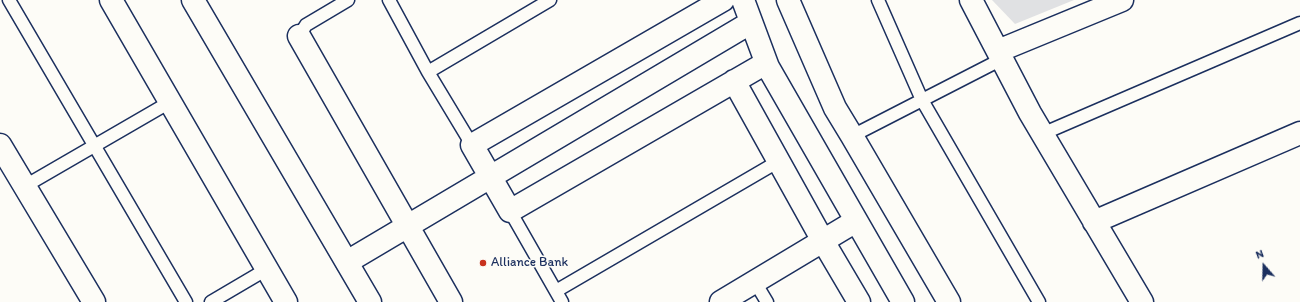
<!DOCTYPE html>
<style>
body{margin:0}
#map{position:relative;width:1300px;height:302px;overflow:hidden;background:#fdfcf7;font-family:Itim,sans-serif}
canvas{display:block}
.north{position:absolute;left:1244px;top:246px;width:40px;height:40px;-webkit-text-stroke:3px #fdfcf7;paint-order:stroke;rotate:340deg;font-size:11px;font-weight:700;line-height:16px;text-align:center;color:#1b2f5e}
.north::after{content:'';display:block;margin:auto;width:14px;height:18px;background:#1b2f5e;clip-path:polygon(50% 0,100% 100%,50% 72%,0 100%)}
</style>
<div id="map">
<canvas width="1300" height="302"></canvas>
<div class="north">N</div>
</div>
<script>
const c = document.querySelector('canvas').getContext('2d');
c.lineJoin = 'round';
function fillPath(path, color) { c.fillStyle = color; c.fill(path, 'evenodd'); }
const poly = rows => new Path2D(rows.map(r => 'M' + r).join(''));
function strokePath(path, color, width, dash) { c.strokeStyle = color; c.lineWidth = width; c.lineCap = dash ? 'butt' : 'round'; c.setLineDash(dash || []); c.stroke(path); }
function drawText(font, color, halo, rows, align = 'center') {
  c.font = font + ' Itim,sans-serif'; c.lineWidth = 3; c.setLineDash([]); c.textBaseline = 'middle'; c.strokeStyle = halo; c.fillStyle = color; for (const [text, x, y, turn = 0] of rows) {
    c.save(); c.translate(x, y); c.rotate((+turn || 0) * Math.PI / 180); c.textAlign = isNaN(turn) ? turn : align; if (halo) c.strokeText(text, 0, 0); c.fillText(text, 0, 0); c.restore();
  }
}
fillPath(poly([
 [992,0,1074,0,1015,24]
]), '#e0e1e3');
const lane = poly([
 [9,0,186,302],
 [389,0,428,72,472,145],
 [878,0,922,100,1039,302],
 [299,36,306,25,348,0],
 [428,72,550,0],
 [1042,134,1300,23],
 [852,136,1002,59],
 [25,186,170,102],
 [510,211,562,302],
 [755,282,767,302],
 [556,291,779,161],
 [211,302,267,269]
]);
const street = poly([
 [111,0,286,302],
 [723,0,472,145,510,211,766,63],
 [743,0,768,67,903,302],
 [788,0,835,108,852,136,949,302],
 [971,0,1030,113,1142,302],
 [299,36,451,302],
 [998,51,1122,0],
 [734,81,823,241,859,302],
 [0,145,94,302],
 [1094,222,1300,133],
 [347,262,750,23],
 [721,302,856,221]
]);
const primary = poly([
 [193,0,370,302]
]);
strokePath(lane, '#1b2f5e', 15);
strokePath(street, '#1b2f5e', 25);
strokePath(primary, '#1b2f5e', 25);
strokePath(lane, '#fdfcf7', 12);
strokePath(street, '#fdfcf7', 22);
strokePath(primary, '#fdfcf7', 22);
for (const [x, y, r, color] of [
 [483,263,4,"#c8321e"]
]) { const dot = new Path2D(); dot.arc(x, y, r, 0, 2 * Math.PI); c.fillStyle = color; c.fill(dot); strokePath(dot, '#fdfcf7', 1.5); }
drawText('13px', '#1b2f5e', '#fdfcf7', [
 ["Alliance Bank",491,263]
], 'left');
</script>
